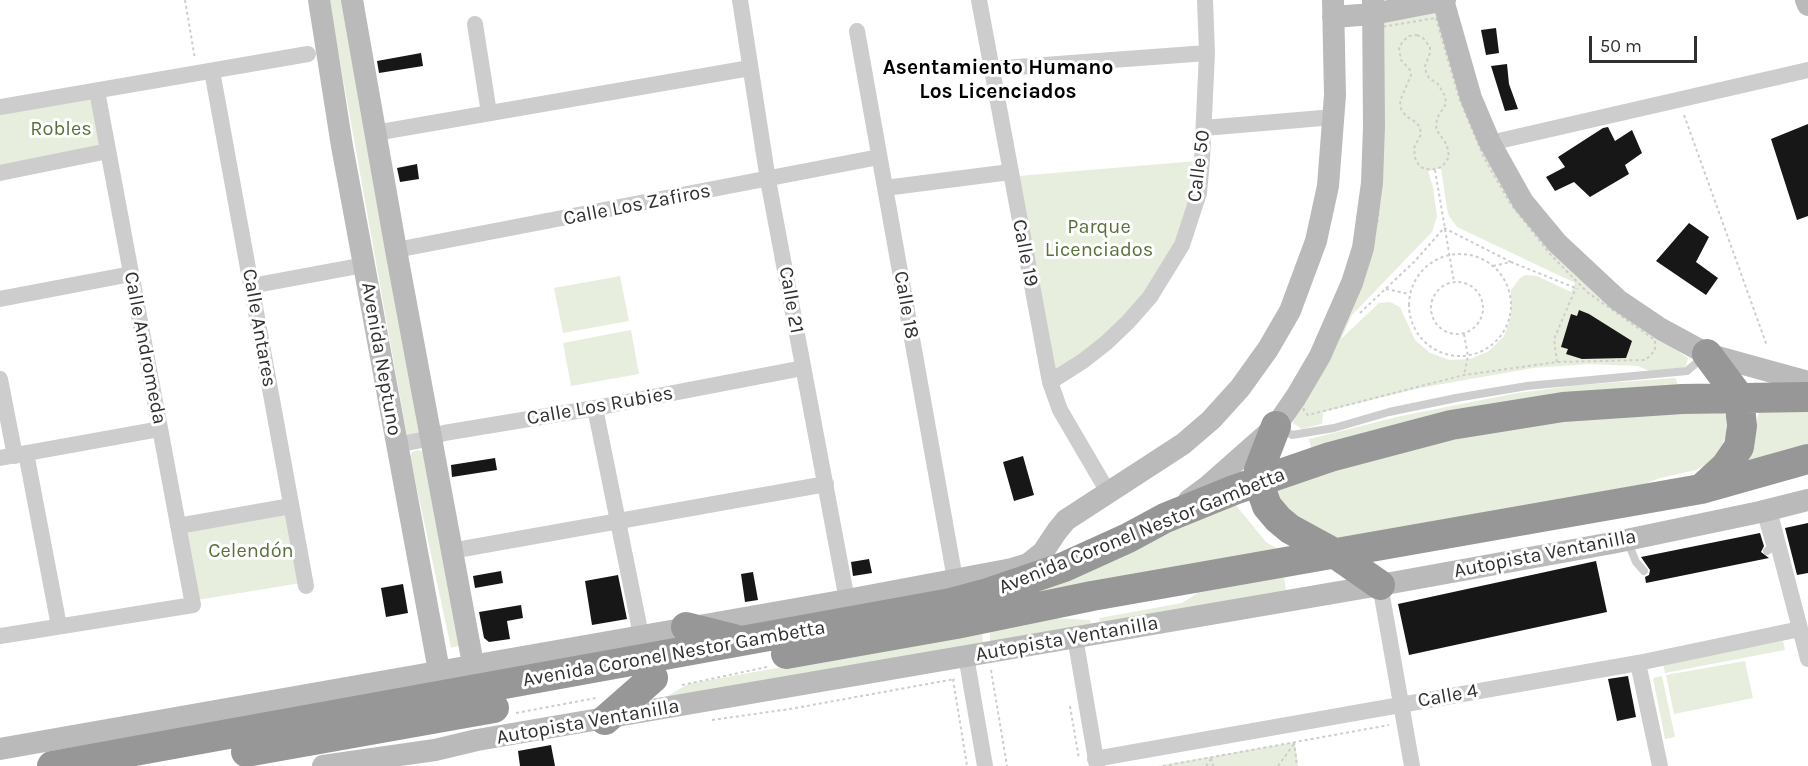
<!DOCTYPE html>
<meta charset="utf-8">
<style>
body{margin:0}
#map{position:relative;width:1808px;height:766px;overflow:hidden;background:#fff;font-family:Karla,sans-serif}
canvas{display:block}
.scale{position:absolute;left:1589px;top:36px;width:108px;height:27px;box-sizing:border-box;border:3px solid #303030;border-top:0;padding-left:8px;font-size:18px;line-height:21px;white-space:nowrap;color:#303030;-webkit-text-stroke:4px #fff;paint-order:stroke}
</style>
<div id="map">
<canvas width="1808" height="766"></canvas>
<div class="scale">50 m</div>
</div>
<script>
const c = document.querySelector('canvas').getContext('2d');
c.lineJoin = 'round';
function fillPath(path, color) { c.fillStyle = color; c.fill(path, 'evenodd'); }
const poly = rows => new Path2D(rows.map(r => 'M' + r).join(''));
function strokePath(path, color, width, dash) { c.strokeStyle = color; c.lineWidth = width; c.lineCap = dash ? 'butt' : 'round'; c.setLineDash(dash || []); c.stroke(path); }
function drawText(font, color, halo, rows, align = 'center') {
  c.font = font + ' Karla,sans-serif'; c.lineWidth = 6; c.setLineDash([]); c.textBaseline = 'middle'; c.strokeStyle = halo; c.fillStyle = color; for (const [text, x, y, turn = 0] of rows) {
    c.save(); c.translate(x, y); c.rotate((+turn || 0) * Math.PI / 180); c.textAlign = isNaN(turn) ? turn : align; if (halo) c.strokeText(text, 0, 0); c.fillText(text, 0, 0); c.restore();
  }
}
fillPath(poly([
 [329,0,346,0,419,434,407,436],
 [1435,11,1486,154,1642,326,1688,358,1686,366,1682,368,1649,371,1638,366,1590,364,1533,368,1420,388,1323,412,1322,424,1302,429,1293,423,1296,407,1351,299,1379,23],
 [1441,168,1447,209,1449,216,1457,227,1575,283,1571,292,1537,276,1525,275,1520,278,1511,290,1511,316,1504,336,1489,351,1470,359,1450,360,1430,353,1415,340,1400,307,1390,302,1379,303,1341,339,1352,315,1432,232,1437,216,1433,187,1428,171],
 [94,95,104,149,0,167,0,112],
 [1196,161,1193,188,1177,238,1149,288,1103,337,1080,355,1053,372,1018,176],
 [620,276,629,321,563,333,554,288],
 [631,330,639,374,571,386,563,343],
 [1676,378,1679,390,1312,452,1309,439,1401,416,1517,393,1580,385],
 [1808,405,1808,446,1743,464,1751,445,1760,408],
 [1722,412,1726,416,1726,434,1721,450,1709,463,1696,470,1660,478,1626,491,1349,542,1304,527,1283,514,1273,487,1333,464,1554,417],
 [418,450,424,452,462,645,451,648,410,456,412,452],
 [1234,503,1266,542,1284,553,988,611],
 [286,504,301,583,197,600,184,523],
 [1284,577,1286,590,1100,623,1099,618,1182,603,1199,592],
 [1053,618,1090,620,1091,625,990,643,990,630],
 [982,631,983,643,656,703,688,684],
 [1783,641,1785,650,1665,673,1663,663],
 [1745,661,1753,698,1674,714,1666,675],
 [1662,676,1675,737,1665,739,1653,678],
 [1295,742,1298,766,1157,766]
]), '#e8eedd');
fillPath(poly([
 [1496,28,1499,53,1486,55,1481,30],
 [421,53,423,66,379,73,377,61],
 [1507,64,1509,84,1518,109,1505,111,1491,66],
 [1808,124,1808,216,1797,220,1771,139],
 [1608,127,1615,141,1632,130,1642,153,1625,165,1629,174,1590,197,1574,182,1555,191,1546,177,1565,167,1558,157,1603,128],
 [417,164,419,179,400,182,397,168],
 [1689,223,1709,237,1696,262,1718,278,1706,295,1656,261],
 [1579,310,1589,314,1632,341,1626,358,1582,359,1566,354,1568,349,1561,347,1571,314,1577,316],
 [1023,456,1034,495,1014,501,1003,462],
 [495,458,497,470,452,477,451,465],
 [1808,523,1808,573,1797,575,1785,528],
 [1760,533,1764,546,1761,552,1769,558,1646,583,1645,577,1649,575,1650,570,1641,557],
 [869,559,872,573,853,576,851,562],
 [1596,561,1607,612,1409,655,1398,604],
 [501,571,503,583,475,588,473,576],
 [753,572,758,600,745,602,741,574],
 [618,575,627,619,592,625,585,581],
 [403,584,408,613,386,617,381,588],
 [521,605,523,618,507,621,510,639,489,642,484,638,479,612],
 [1628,676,1636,717,1617,721,1608,679],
 [551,745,555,766,520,766,518,751]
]), '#171717');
strokePath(poly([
 [185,0,195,59],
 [1436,18,1459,98,1484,158,1510,203,1550,254,1587,292,1655,340,1655,350,1650,356,1645,360,1557,362,1464,375,1308,415,1304,411,1303,405,1348,314,1367,260,1378,219,1383,148,1381,27,1436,18],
 [1417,35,1423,38,1430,47,1430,53,1425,66,1426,72,1429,78,1438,84,1445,96,1446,104,1437,118,1436,129,1447,145,1449,157,1442,167,1431,170,1420,167,1415,158,1414,148,1421,134,1420,128,1417,123,1406,116,1401,109,1400,101,1411,75,1410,70,1401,60,1399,48,1403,41,1409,36,1417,35],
 [1684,115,1767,346],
 [1435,170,1454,282],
 [1444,228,1511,262],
 '1409 305a51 51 0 1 1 102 0a51 51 0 1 1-102 0Z',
 [1493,266,1511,262,1578,289],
 '1431 308a26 26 0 1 1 52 0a26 26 0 1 1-52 0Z',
 [1386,289,1409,294],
 [1360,313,1415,261,1444,228],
 [1464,334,1468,356,1464,375],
 [1557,362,1554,339,1576,288],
 [991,670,1007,766],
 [953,679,967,766],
 [682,685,767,667],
 [1070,706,1079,759],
 [516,713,596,698],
 [712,720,790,709,955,679],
 [1294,742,1297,766],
 [1211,758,1213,766],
 [1163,766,1389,725],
 [1206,766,1211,759],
 [1278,766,1294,744]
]), '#cdcdcd', 2, [3, 3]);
strokePath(poly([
 [1281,429,1292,435,1334,428,1389,412,1456,398,1527,386,1687,371,1702,358],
 [1761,514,1771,548,1767,551],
 [1627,540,1636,562,1644,571]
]), '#cdcdcd', 8);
strokePath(poly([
 [740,0,768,180,847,600],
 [979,0,1050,382,1060,410,1108,492],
 [475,24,489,113],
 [857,31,955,579],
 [990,69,1207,53],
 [212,71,306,586],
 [0,107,308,54],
 [1204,128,1334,117],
 [375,133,750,68],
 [1490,143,1808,70],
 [0,173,108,151],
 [885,188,1010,172],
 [396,250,879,157],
 [251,286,364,265],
 [0,299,131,274],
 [0,379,15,456],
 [1050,382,1083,361,1106,343,1128,322,1150,297,1182,245,1199,193,1202,160,1207,53,1205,0],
 [595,408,641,635],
 [397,445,431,438,444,433,595,408,803,368],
 [26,453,59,626],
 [0,458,160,429],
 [1769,510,1808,659],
 [178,526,291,506],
 [451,551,826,484],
 [1380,585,1412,766],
 [0,636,193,605,97,91],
 [1075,637,1097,766],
 [966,656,985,766],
 [1638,663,1660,766],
 [1095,759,1638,663,1800,629]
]), '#cdcdcd', 16);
strokePath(poly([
 [319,0,342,146,442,687],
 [352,0,396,250,476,680],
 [1443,0,1471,98,1490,143,1523,202,1557,243,1618,300,1661,329,1707,354,1808,382],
 [1806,0,1808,5],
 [1333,17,1373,14,1445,0],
 [1189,500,1208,486,1276,426,1296,397,1320,356,1352,283,1363,248,1372,183,1374,126,1373,0],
 [0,749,847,600,1012,569,1028,564,1043,552,1057,531,1066,520,1183,444,1211,420,1240,388,1268,349,1290,311,1316,241,1328,186,1335,95,1333,0],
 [323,766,435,750,477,740,1380,585,1612,543,1760,512,1808,500]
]), '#bababa', 22);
strokePath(poly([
 [1276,426,1259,470,1258,481,1267,506,1278,519,1290,529,1334,553,1380,585],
 [1701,489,1726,466,1739,447,1742,426,1739,397,1707,354],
 [686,627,734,639],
 [786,654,956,624,1092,596,1701,489,1808,459],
 [605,720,653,678],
 [246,752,494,708],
 [52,766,951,603,988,593,1064,567,1128,538,1165,518,1234,490,1330,457,1451,425,1563,407,1682,399,1808,397]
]), '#979797', 30);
drawText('20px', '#597138', '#fff', [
 ["Robles",61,129],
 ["Parque",1099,227],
 ["Licenciados",1099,250],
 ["Celendón",251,551]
]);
drawText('20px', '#303030', '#fff', [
 ["Calle 50",1199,166,-83],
 ["Calle Los Zafiros",637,205,-11],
 ["Calle 19",1025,253,79],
 ["Calle 21",791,300,80],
 ["Calle 18",906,305,80],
 ["Calle Antares",259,328,80],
 ["Calle Andromeda",145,348,79],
 ["Avenida Neptuno",381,359,80],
 ["Calle Los Rubies",600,406,-10],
 ["Avenida Coronel Nestor Gambetta",1142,531,-22],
 ["Autopista Ventanilla",1545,554,-11],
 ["Autopista Ventanilla",1067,639,-10],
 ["Avenida Coronel Nestor Gambetta",674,654,-10],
 ["Calle 4",1448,696,-10],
 ["Autopista Ventanilla",588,722,-10]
]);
drawText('bold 21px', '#000', '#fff', [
 ["Asentamiento Humano",998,68],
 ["Los Licenciados",998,92]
]);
</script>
